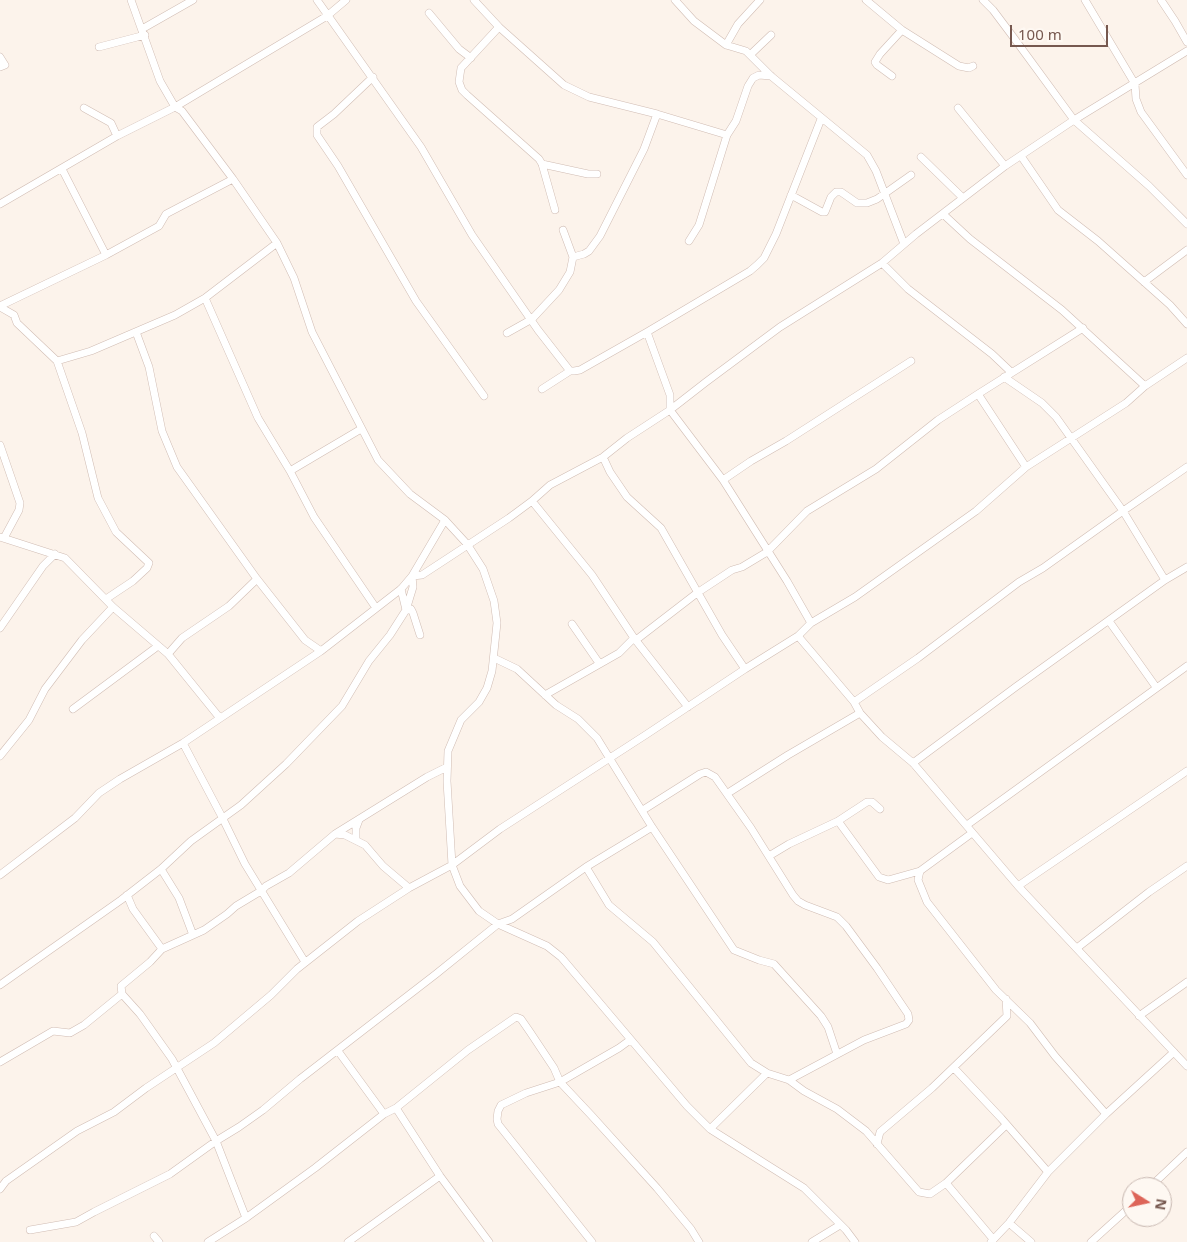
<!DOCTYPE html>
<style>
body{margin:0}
#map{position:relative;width:1187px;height:1242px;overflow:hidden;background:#fcf3eb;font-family:"Noto Sans",sans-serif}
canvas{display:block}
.north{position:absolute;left:1122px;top:1177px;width:50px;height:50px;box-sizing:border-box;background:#fef8f2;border:1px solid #c8b8b1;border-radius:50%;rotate:100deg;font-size:14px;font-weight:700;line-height:20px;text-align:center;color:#76584f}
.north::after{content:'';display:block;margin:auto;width:18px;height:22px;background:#dd6559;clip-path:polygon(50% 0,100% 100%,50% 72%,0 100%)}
.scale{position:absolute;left:1010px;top:25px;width:98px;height:22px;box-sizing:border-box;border:2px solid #76584f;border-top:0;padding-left:6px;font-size:15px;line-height:18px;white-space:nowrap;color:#76584f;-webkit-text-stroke:4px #fef8f2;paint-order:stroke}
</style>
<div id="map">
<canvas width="1187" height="1242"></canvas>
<div class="north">N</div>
<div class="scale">100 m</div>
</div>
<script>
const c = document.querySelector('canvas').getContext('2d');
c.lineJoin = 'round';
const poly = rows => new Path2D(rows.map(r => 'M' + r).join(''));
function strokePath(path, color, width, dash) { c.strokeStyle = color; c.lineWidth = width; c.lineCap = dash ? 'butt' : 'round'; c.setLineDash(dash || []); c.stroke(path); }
const street = poly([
 [131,0,160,81,175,107,182,111,233,179,277,243,294,278,312,332,378,460,410,494,445,520,467,544,483,569,494,601,497,623,492,671,487,688,479,702,461,720,448,751,447,781,452,865,460,886,479,911,498,924,547,946,561,957,687,1106,710,1129,804,1188,846,1230,855,1242],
 [317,0,421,147,472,235,538,330,570,371,574,371,580,370,647,332,750,271,757,265,764,258,776,234,821,119],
 [474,0,499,27,564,85,589,97,657,114,727,135],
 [675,0,694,21,726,45,746,51,771,76,867,155,876,171,904,244],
 [866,0,902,30,959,66,969,68,973,66],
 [983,0,993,10,1011,34,1074,120,1149,186,1187,224],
 [1085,0,1135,84,1136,99,1141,112,1187,175],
 [1161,0,1175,21,1187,42],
 [429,13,459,49,471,58],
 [499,27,461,68,459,82,462,90,467,95,539,159,542,164,555,210],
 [142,29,193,0],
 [726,45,738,24,760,0],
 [99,47,145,35],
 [750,55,771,35],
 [0,57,5,65,0,67],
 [892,76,877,65,875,62,880,54,902,30],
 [373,77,334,114,317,127,317,135,338,166,416,301,484,396],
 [84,108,111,123,117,136],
 [958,108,1005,166],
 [1021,156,1058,210,1098,241,1170,305,1187,324],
 [921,157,963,198],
 [542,164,588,174,597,174],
 [62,169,106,255],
 [791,195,822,212,825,212,831,197,836,192,841,192,857,203,867,203,877,199,911,175],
 [0,204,117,136,175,107,327,16,346,0],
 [943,214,970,239,1062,310,1145,386],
 [689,241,699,225,727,135,736,121,748,86,753,78,759,75,771,76],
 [573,257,584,254,589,251,600,236,644,149,657,114],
 [882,263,908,289,992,354,1011,372],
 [1144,282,1187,250],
 [205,298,258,418,290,471,314,517,376,608],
 [0,306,106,255,159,226,166,214,233,179],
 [0,307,14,315,17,323,57,361],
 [136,332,149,367,162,431,177,467,257,579,305,640,321,651],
 [647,332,670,395,670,410,723,480,787,581,811,623],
 [507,333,532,319,559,290,570,272,573,257,563,230],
 [1004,377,1042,403,1056,417,1123,511,1165,580],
 [542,389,570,371],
 [978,394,1026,467],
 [0,445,20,503,19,510,4,538],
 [603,457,610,472,627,497,661,528,722,635,745,669],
 [290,471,361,429],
 [723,480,751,461,786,441,911,361],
 [532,501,592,575,634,638,688,707],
 [0,537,65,558,113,607,168,654,219,717],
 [401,589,406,610,411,609,413,613,420,635],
 [106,599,133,581,147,568,149,563,116,532,98,498,82,433,57,361,91,351,175,315,205,298,277,243],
 [1109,621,1156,687],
 [572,624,599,663],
 [0,628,43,566,55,554],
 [798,636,854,702,860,713,882,737,913,763,1018,886,1187,1066],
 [636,640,697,593,732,570,742,567,767,552,807,511,876,469,938,420,978,394,1083,328],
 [168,654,182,638,229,606,257,579],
 [494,658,517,669,556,705,578,719,597,738,652,827,734,950,759,960,774,964,821,1016,828,1027,837,1054],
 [545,695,619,653,634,638],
 [854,702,918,658,1019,582,1043,568,1123,511,1187,467],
 [73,709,158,646],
 [183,743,222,817,245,864,305,962],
 [0,756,29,720,45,689,82,640,113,607],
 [913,763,1017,686,1165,580,1187,567],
 [728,793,788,755,860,713],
 [643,810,700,774,706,772,715,777,751,828,793,895,798,901,805,905,837,917,846,926,877,968,908,1014,909,1020,906,1024,864,1040,789,1080],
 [838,821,879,877,888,880,920,871,972,833],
 [967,825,1187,666],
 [335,834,427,777,447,767],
 [356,840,356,828,359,820],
 [769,856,789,844,838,821,867,802,872,802,880,809],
 [586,867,609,905,653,942,751,1063,767,1073,789,1080,804,1091,837,1109,866,1131,919,1192,930,1194,946,1183,1006,1125],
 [161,869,179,898,193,935,204,930,227,914,236,906,261,891,266,886,289,873,335,834,345,835,365,845,383,866,409,888],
 [920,871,918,880,927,902,996,990,1030,1023,1055,1056,1106,1114],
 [0,875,75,818,99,793,120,779,183,743,321,651,401,589,412,576,422,575,509,518,532,501,550,485,603,457,627,438,670,410,706,382,780,327,882,263,916,234,1005,166,1074,120,1187,51],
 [1018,886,1187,771],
 [127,895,133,909,162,949],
 [1077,948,1149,892,1187,866],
 [0,985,121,900,161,869,191,841,241,805,286,764,342,706,369,661,390,635,406,610,413,587,412,576,445,520],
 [122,994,140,1014,172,1059,216,1141,246,1218],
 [1139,1016,1187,982],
 [338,1051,384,1114],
 [0,1062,53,1031,70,1033,84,1025,122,994,121,986,150,962,162,949,193,935],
 [954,1068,1001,1118,1048,1172],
 [396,1108,440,1176,489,1242],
 [710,1129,767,1073],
 [877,1144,880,1132,932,1088,1007,1016,1006,999],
 [946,1183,993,1239],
 [1150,1187,1187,1152],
 [0,1189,6,1181,77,1131,114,1112,146,1088,214,1043,271,995,297,969,358,921,409,888,452,865,500,829,647,734,745,669,798,636,811,623,855,597,976,511,1026,467,1126,403,1145,386,1187,358],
 [1009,1223,1031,1242],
 [30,1230,76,1222,94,1212,170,1174,216,1141,239,1127,263,1110,300,1079,436,974,498,924,512,919,586,867,652,827],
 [154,1236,159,1242],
 [208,1242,246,1218,315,1168,384,1114,396,1108,468,1050,516,1017,521,1019,530,1032,554,1068,560,1082,591,1115,657,1188,691,1229,699,1242],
 [348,1242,440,1176],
 [592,1242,498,1124,497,1119,498,1111,501,1105,526,1093,560,1082,619,1048,630,1040],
 [812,1242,840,1225],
 [991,1242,1009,1223,1048,1172,1106,1114,1174,1052],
 [1091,1242,1132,1205]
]);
strokePath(street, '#d0bcb3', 8);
strokePath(street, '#fff', 7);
</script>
